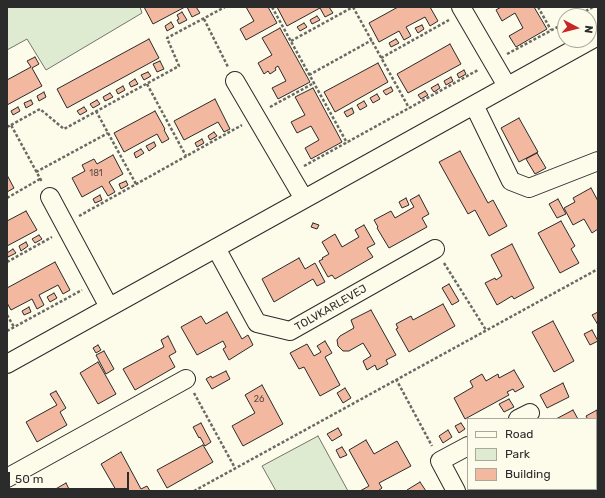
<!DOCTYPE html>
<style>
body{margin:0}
#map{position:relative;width:605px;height:498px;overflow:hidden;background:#fdfbea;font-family:Rubik,sans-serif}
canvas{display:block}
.frame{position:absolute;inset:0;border:8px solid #2b2b2b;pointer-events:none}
.legend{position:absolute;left:467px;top:418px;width:130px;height:72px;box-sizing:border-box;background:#fdfbea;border:1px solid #a9a89e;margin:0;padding:5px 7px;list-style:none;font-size:12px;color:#2b2b2b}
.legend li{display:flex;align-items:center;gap:8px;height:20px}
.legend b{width:20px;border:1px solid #a9a89e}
.north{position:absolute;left:557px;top:8px;width:40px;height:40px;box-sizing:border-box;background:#fdfbea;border:1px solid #a9a89e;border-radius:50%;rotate:97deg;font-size:11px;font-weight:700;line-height:16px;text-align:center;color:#2b2b2b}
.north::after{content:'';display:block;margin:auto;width:14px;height:18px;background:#c62828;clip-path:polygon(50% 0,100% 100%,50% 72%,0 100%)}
.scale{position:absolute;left:8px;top:472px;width:121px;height:18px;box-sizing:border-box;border:2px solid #2b2b2b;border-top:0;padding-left:5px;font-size:12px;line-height:14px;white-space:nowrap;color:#2b2b2b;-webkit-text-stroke:3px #fdfbea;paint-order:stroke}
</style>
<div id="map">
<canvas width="605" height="498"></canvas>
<div class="frame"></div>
<ul class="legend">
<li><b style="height:5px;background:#fdfbea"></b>Road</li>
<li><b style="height:11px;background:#deebd1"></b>Park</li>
<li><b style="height:11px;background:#f2b8a0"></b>Building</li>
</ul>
<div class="north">N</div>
<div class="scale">50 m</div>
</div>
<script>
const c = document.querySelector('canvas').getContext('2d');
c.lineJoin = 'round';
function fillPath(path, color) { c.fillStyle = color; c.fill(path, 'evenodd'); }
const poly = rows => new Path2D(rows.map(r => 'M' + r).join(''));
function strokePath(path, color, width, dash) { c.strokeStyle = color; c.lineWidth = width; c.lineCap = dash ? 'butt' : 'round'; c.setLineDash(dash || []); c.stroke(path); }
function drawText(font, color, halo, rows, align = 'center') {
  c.font = font + ' Rubik,sans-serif'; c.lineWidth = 3; c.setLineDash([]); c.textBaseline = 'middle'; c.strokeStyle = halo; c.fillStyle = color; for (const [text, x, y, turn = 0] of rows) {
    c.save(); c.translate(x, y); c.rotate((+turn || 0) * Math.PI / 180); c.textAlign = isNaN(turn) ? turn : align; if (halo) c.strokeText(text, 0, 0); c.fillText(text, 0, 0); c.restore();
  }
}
const green = poly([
 [7,7,140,7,142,13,46,70,27,39,7,50,7,7],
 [318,436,348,491,276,491,262,466,318,436]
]);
fillPath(green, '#deebd1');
strokePath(green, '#74746e', 1);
const building = poly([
 [144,7,185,7,153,24,144,7],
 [187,7,196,7,200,13,192,17,187,7],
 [246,7,268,7,277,23,246,40,240,29,254,21,246,7],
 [277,7,329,7,333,13,325,17,320,8,287,26,277,7],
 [398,7,430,7,438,21,430,26,425,17,406,27,411,36,404,40,399,31,379,42,369,23,398,7],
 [501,7,534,7,547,29,516,47,509,36,523,28,515,13,502,21,496,10,501,7],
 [182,12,187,20,179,24,177,20,179,19,177,15,182,12],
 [317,16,320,20,312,24,310,20,317,16],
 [171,22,174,27,167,31,165,26,171,22],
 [304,23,307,27,300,31,297,27,304,23],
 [422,25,424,29,418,33,415,28,422,25],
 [280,28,310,82,278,99,272,88,286,81,278,66,275,68,276,70,270,74,268,71,264,74,258,63,272,55,262,38,280,28],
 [149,39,159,58,67,108,57,89,149,39],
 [396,39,399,43,391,47,389,43,396,39],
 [450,44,461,64,408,93,397,74,450,44],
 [35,57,39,64,32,68,42,86,7,105,7,80,31,67,27,61,35,57],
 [160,61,164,69,157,72,153,64,160,61],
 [378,63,388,82,335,112,324,92,378,63],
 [464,70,466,74,459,78,457,74,464,70],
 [148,72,151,76,144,80,141,75,148,72],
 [451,77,453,81,446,85,444,81,451,77],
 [135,79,138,84,131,87,129,83,135,79],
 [438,84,440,88,434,92,431,88,438,84],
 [123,86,125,90,118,94,116,90,123,86],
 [391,87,393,91,386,95,383,91,391,87],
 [313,88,342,142,311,159,305,148,319,140,311,126,297,133,291,122,305,115,295,97,313,88],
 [425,91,428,95,421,99,418,95,425,91],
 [44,92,46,97,39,101,37,96,44,92],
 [110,93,113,97,105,101,103,97,110,93],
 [377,94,380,99,373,103,370,98,377,94],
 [215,99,230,129,224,132,218,122,184,140,174,121,215,99],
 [31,100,33,104,26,108,24,103,31,100],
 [97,100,100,104,93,108,90,104,97,100],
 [364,101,367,106,360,110,357,105,364,101],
 [18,107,20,111,13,115,11,111,18,107],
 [84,107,87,111,80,115,77,111,84,107],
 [352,108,354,113,347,117,344,112,352,108],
 [155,111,165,129,164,130,169,139,162,143,157,134,124,152,114,133,155,111],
 [519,118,538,152,519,162,501,128,519,118],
 [214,132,217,136,210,140,208,136,214,132],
 [202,139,204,143,197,147,195,143,202,139],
 [154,142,156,146,149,151,146,146,154,142],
 [141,149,144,153,136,158,134,153,141,149],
 [460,151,488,203,493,200,507,226,489,236,475,210,468,214,439,162,460,151],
 [537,153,546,168,535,174,526,159,537,153],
 [113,155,123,174,109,182,115,192,108,196,102,186,82,197,72,178,85,171,82,165,94,159,97,164,113,155],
 [7,175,14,188,7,192,7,175],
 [126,181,128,185,121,189,119,184,126,181],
 [591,188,598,201,598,229,592,233,584,219,573,225,564,208,575,202,573,198,591,188],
 [100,195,102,200,95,203,93,199,100,195],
 [419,195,429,214,422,218,427,227,389,248,377,228,378,227,374,220,391,211,395,218,414,207,410,200,419,195],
 [406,198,409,205,402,208,399,202,406,198],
 [558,199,566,214,557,218,549,204,558,199],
 [26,211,37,230,7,246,7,221,26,211],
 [561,221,575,246,571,249,579,263,560,273,538,233,561,221],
 [313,223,319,225,317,229,311,227,313,223],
 [364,225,375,244,367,248,373,257,335,279,332,275,328,277,319,261,323,259,322,258,329,254,322,242,335,234,342,247,359,237,355,230,364,225],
 [39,235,42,239,35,243,32,239,39,235],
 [26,242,28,246,21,251,19,246,26,242],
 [512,244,534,288,514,299,512,296,497,305,485,283,495,278,496,280,502,276,491,255,512,244],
 [13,249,16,253,8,257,7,253,13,249],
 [299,258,305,269,315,263,325,282,317,286,313,279,274,302,262,279,299,258],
 [55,262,70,290,63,294,58,285,39,295,44,305,37,309,32,299,11,310,7,303,7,288,55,262],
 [449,284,459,301,452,305,442,288,449,284],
 [54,293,57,298,50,302,47,297,54,293],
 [443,304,455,326,409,352,396,329,398,328,396,324,411,316,413,320,443,304],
 [29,307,31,312,24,315,22,311,29,307],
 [371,310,396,355,386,360,388,364,377,370,375,365,367,370,363,361,371,356,363,343,349,351,343,351,338,346,337,340,340,336,354,328,351,320,371,310],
 [227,312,242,339,248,335,253,345,229,360,223,349,226,347,223,341,197,355,181,327,201,316,206,324,227,312],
 [598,312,598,325,592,315,598,312],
 [553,321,574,361,554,372,532,332,553,321],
 [592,330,598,341,590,345,584,334,592,330],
 [168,336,176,352,169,356,175,367,135,390,123,369,164,347,161,340,168,336],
 [325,341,332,353,325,357,340,385,320,396,304,367,299,369,290,353,307,344,314,356,321,352,317,346,325,341],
 [98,345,101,350,96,353,93,348,98,345],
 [104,351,114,369,106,374,96,355,104,351],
 [98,362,116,394,98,404,80,373,98,362],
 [514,370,524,387,515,392,513,389,507,392,509,395,465,419,454,398,473,387,470,381,482,374,486,381,498,374,499,378,514,370],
 [226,371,230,379,212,389,206,379,211,376,212,378,226,371],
 [563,383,569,397,547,408,540,395,563,383],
 [262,385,283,424,243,446,232,426,255,413,245,395,262,385],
 [345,388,351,398,343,403,337,393,345,388],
 [56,391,66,408,60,412,67,425,37,442,26,422,57,405,50,394,56,391],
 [509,399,514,407,504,412,499,404,509,399],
 [573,410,578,419,556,419,573,410],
 [597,410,598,438,596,439,596,419,586,419,587,418,586,416,597,410],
 [201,423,211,442,205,446,200,437,199,438,193,427,201,423],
 [461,423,465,429,459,433,455,426,461,423],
 [338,428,342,435,332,441,327,434,338,428],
 [448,430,452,437,443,443,439,436,448,430],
 [366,440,374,454,397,441,411,466,379,483,382,488,378,491,360,491,369,486,349,450,366,440],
 [203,445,213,462,167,488,157,470,203,445],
 [342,447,347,455,340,458,336,450,342,447],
 [121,452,141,489,147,486,150,491,115,491,116,490,101,464,121,452],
 [598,462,598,490,579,491,578,489,596,489,596,464,598,462],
 [420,482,426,491,408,491,407,490,420,482],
 [66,483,70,491,52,491,66,483],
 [523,489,551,489,552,491,524,491,523,489]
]);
fillPath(building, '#f2b8a0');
strokePath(building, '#2b2b2b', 1);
const minor = poly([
 [461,7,507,86],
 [235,81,304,199],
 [474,105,511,181,529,188,598,161],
 [50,197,109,307],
 [216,248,257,323,290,331,435,249],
 [7,364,598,36],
 [518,419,530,413],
 [7,478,186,379],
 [456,491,440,461,468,446]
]);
strokePath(minor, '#2b2b2b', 20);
strokePath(poly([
 [272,7,347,143],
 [353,7,409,108],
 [538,7,551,30],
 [577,16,593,7],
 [204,19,228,67],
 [291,41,353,7],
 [507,54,565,23],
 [381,58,449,20],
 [309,75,372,40],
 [147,84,186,156],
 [270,107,314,83],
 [96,111,136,184],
 [11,125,40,109,64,129,179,66,167,38,225,7],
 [7,127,11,125,42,182],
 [304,166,478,70],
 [36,172,108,133],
 [7,198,40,179],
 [79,216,242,125],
 [7,262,52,237],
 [444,263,486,330],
 [7,315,14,327],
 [7,331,82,290],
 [396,379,432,446],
 [194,393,235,468],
 [194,491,598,269]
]), '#6a6964', 2.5, [3, 2]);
strokePath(minor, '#fdfbea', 18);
drawText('9px', '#5d4e48', null, [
 ["181",96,173],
 ["26",259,399]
]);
drawText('11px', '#2b2b2b', '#fdfbea', [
 ["TOLVKARLEVEJ",331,308,-30]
]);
</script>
